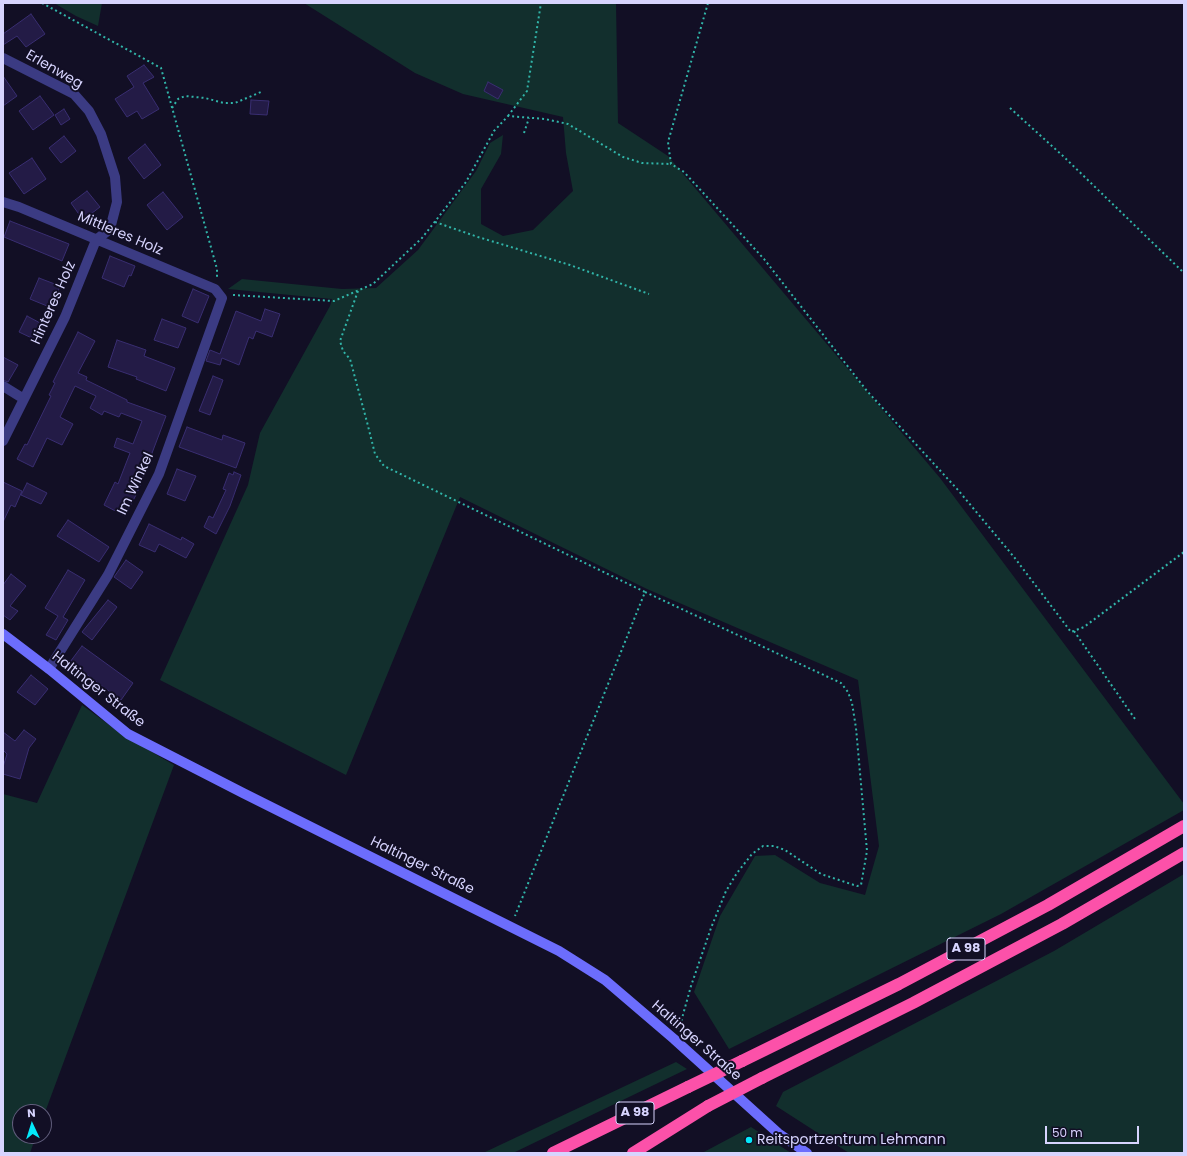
<!DOCTYPE html>
<meta charset="utf-8">
<style>
body{margin:0}
#map{position:relative;width:1187px;height:1156px;overflow:hidden;background:#120f25;font-family:Poppins,sans-serif}
canvas{display:block}
.frame{position:absolute;inset:0;border:4px solid #d7d4fe;pointer-events:none}
.north{position:absolute;left:12px;top:1104px;width:40px;height:40px;box-sizing:border-box;background:#120f25;border:1px solid #615e7c;border-radius:50%;rotate:356deg;font-size:11px;font-weight:700;line-height:16px;text-align:center;color:#d7d4fe}
.north::after{content:'';display:block;margin:auto;width:14px;height:18px;background:#04e9fa;clip-path:polygon(50% 0,100% 100%,50% 72%,0 100%)}
.scale{position:absolute;left:1045px;top:1126px;width:94px;height:18px;box-sizing:border-box;border:2px solid #d7d4fe;border-top:0;padding-left:5px;font-size:12px;line-height:14px;white-space:nowrap;color:#d7d4fe;-webkit-text-stroke:3px #120f25;paint-order:stroke}
</style>
<div id="map">
<canvas width="1187" height="1156"></canvas>
<div class="frame"></div>
<div class="north">N</div>
<div class="scale">50 m</div>
</div>
<script>
const c = document.querySelector('canvas').getContext('2d');
c.lineJoin = 'round';
function fillPath(path, color) { c.fillStyle = color; c.fill(path, 'evenodd'); }
const poly = rows => new Path2D(rows.map(r => 'M' + r).join(''));
function strokePath(path, color, width, dash) { c.strokeStyle = color; c.lineWidth = width; c.lineCap = dash ? 'butt' : 'round'; c.setLineDash(dash || []); c.stroke(path); }
function drawText(font, color, halo, rows, align = 'center') {
  c.font = font + ' Poppins,sans-serif'; c.lineWidth = 4; c.setLineDash([]); c.textBaseline = 'middle'; c.strokeStyle = halo; c.fillStyle = color; for (const [text, x, y, turn = 0] of rows) {
    c.save(); c.translate(x, y); c.rotate((+turn || 0) * Math.PI / 180); c.textAlign = isNaN(turn) ? turn : align; if (halo) c.strokeText(text, 0, 0); c.fillText(text, 0, 0); c.restore();
  }
}
fillPath(poly([
 [54,3,102,3,98,26,76,16],
 [304,3,616,3,618,123,668,156,940,478,1184,804,1184,810,1001,914,729,1049,694,992,720,916,755,856,775,855,820,883,865,895,879,846,858,680,647,589,460,497,346,775,160,680,248,485,260,433,330,306,332,299,228,289,242,279,342,289,376,288,418,250,476,171,490,143,503,135,501,154,481,189,481,224,503,236,533,230,573,191,566,153,563,117,463,94,415,73],
 [82,705,123,735,174,765,44,1115,44,1112,20,1112,20,1136,36,1136,30,1153,3,1153,3,794,37,803],
 [1184,874,1184,1153,849,1153,776,1106,783,1092,1054,951],
 [676,1062,687,1069,513,1153,483,1153],
 [751,1127,791,1153,702,1153]
]), '#122f2d');
const building = poly([
 [31,14,45,34,26,47,17,36,3,45,3,34,31,14],
 [144,65,154,77,143,83,159,109,142,119,137,111,127,117,115,99,134,87,127,76,144,65],
 [3,76,17,96,3,106,3,76],
 [488,82,503,90,498,99,484,91,488,82],
 [40,96,54,115,33,130,19,111,40,96],
 [251,100,269,101,267,115,250,114,251,100],
 [64,109,70,119,61,125,55,115,64,109],
 [64,136,76,151,61,163,49,148,64,136],
 [145,144,161,165,144,179,128,158,145,144],
 [32,158,46,179,24,194,9,173,32,158],
 [87,191,100,207,83,220,71,203,87,191],
 [163,192,183,217,167,230,147,205,163,192],
 [10,221,69,244,62,261,4,237,10,221],
 [110,256,135,266,131,276,129,275,124,287,102,278,110,256],
 [39,278,60,286,52,308,30,299,39,278],
 [193,289,209,296,198,323,182,316,193,289],
 [265,309,280,314,272,337,256,331,253,339,249,337,239,365,222,358,220,365,206,361,210,350,220,354,236,311,261,321,265,309],
 [27,316,44,325,36,340,19,332,27,316],
 [162,319,186,328,178,348,154,340,162,319],
 [78,332,95,341,78,373,87,377,86,380,127,400,127,402,166,416,137,493,125,516,104,505,115,482,118,484,130,453,114,447,117,438,133,444,142,421,121,413,119,417,104,411,102,415,90,408,96,396,75,386,60,417,73,424,62,445,47,438,33,467,17,459,25,444,27,445,51,396,49,395,55,383,53,382,78,332],
 [117,340,146,350,144,356,175,368,166,391,136,379,137,377,108,367,117,340],
 [3,357,18,365,8,382,3,380,3,357],
 [213,376,223,380,210,415,199,411,213,376],
 [187,427,222,440,223,435,245,443,236,468,179,447,187,427],
 [177,469,196,476,185,501,167,494,177,469],
 [234,472,241,475,230,506,216,534,204,527,209,516,213,518,226,490,223,489,229,473,233,475,234,472],
 [3,482,22,491,15,507,11,505,3,522,3,482],
 [27,483,47,493,41,504,21,495,27,483],
 [68,520,109,547,99,562,57,536,68,520],
 [149,524,181,540,182,537,194,544,186,558,159,544,155,552,139,545,149,524],
 [126,560,143,572,131,589,114,577,126,560],
 [68,570,85,580,63,617,68,620,56,640,46,635,58,616,45,608,68,570],
 [11,574,26,586,10,606,18,611,10,620,3,615,3,585,11,574],
 [108,600,117,607,92,640,82,632,108,600],
 [82,646,133,683,121,700,70,662,82,646],
 [31,675,48,689,35,705,17,692,31,675],
 [24,730,36,739,29,748,20,779,3,774,3,767,7,754,3,750,3,732,15,741,24,730]
]);
fillPath(building, '#231b46');
strokePath(building, '#392e71', 1);
strokePath(poly([
 [42,3,161,68,217,269,217,278],
 [708,3,668,142,671,164,684,172,764,259,867,391,958,490,1014,557,1071,632,1084,627,1184,552],
 [172,108,178,99,185,96,205,98,224,103,235,103,261,92],
 [1010,108,1063,156,1184,273],
 [508,116,527,91,541,3],
 [524,133,529,118],
 [435,222,478,237,570,265,649,294],
 [358,291,340,341,343,351,350,359,367,422,375,454,384,466,645,592,515,916],
 [233,295,334,301,373,284,422,238,466,182,494,131,508,116,545,119,568,124,623,157,642,163,671,164],
 [645,592,841,683,848,692,852,703,856,728,867,851,861,885,857,886,821,874,785,850,774,846,763,846,752,854,737,873,726,891,711,928,691,986,679,1029],
 [1074,631,1135,719]
]), '#31b5a9', 2, [2, 3]);
strokePath(poly([
 [3,58,74,94,89,111,101,134,115,177,117,202,110,229,96,240,65,317,3,441],
 [3,202,19,207,215,289,222,298,159,474,108,575,49,669],
 [3,386,24,399]
]), '#3b3b83', 10);
strokePath(poly([
 [3,634,49,669,128,734,243,793,559,951,605,980,674,1039,778,1133,807,1153]
]), '#6c6dfd', 10);
strokePath(poly([
 [742,1061,899,984,1048,905,1184,826],
 [762,1078,913,1003,1062,924,1184,853],
 [553,1153,688,1087],
 [633,1153,708,1106]
]), '#fc51a9', 12);
strokePath(poly([
 [688,1087,742,1061],
 [708,1106,762,1078]
]), '#fc51a9', 12);
for (const [x, y, r, color] of [
 [749,1140,4,"#04e9fa"]
]) { const dot = new Path2D(); dot.arc(x, y, r, 0, 2 * Math.PI); c.fillStyle = color; c.fill(dot); strokePath(dot, '#120f25', 1.5); }
for (const [x, y, w] of [
 [966,949,38],
 [635,1113,38]
]) { const box = new Path2D(); box.roundRect(x - w / 2, y - 11, w, 22, 3); c.fillStyle = '#120f25'; c.fill(box); strokePath(box, '#d7d4fe', 1); }
drawText('bold 13px', '#d7d4fe', null, [
 ["A 98",966,949],
 ["A 98",635,1113]
]);
drawText('14px', '#d7d4fe', '#120f25', [
 ["Erlenweg",54,70,30],
 ["Mittleres Holz",120,234,23],
 ["Hinteres Holz",54,303,-66],
 ["Im Winkel",136,484,-65],
 ["Haltinger Straße",98,690,38],
 ["Haltinger Straße",422,866,26],
 ["Haltinger Straße",696,1041,41]
]);
drawText('14px', '#d7d4fe', '#120f25', [
 ["Reitsportzentrum Lehmann",757,1140]
], 'left');
</script>
